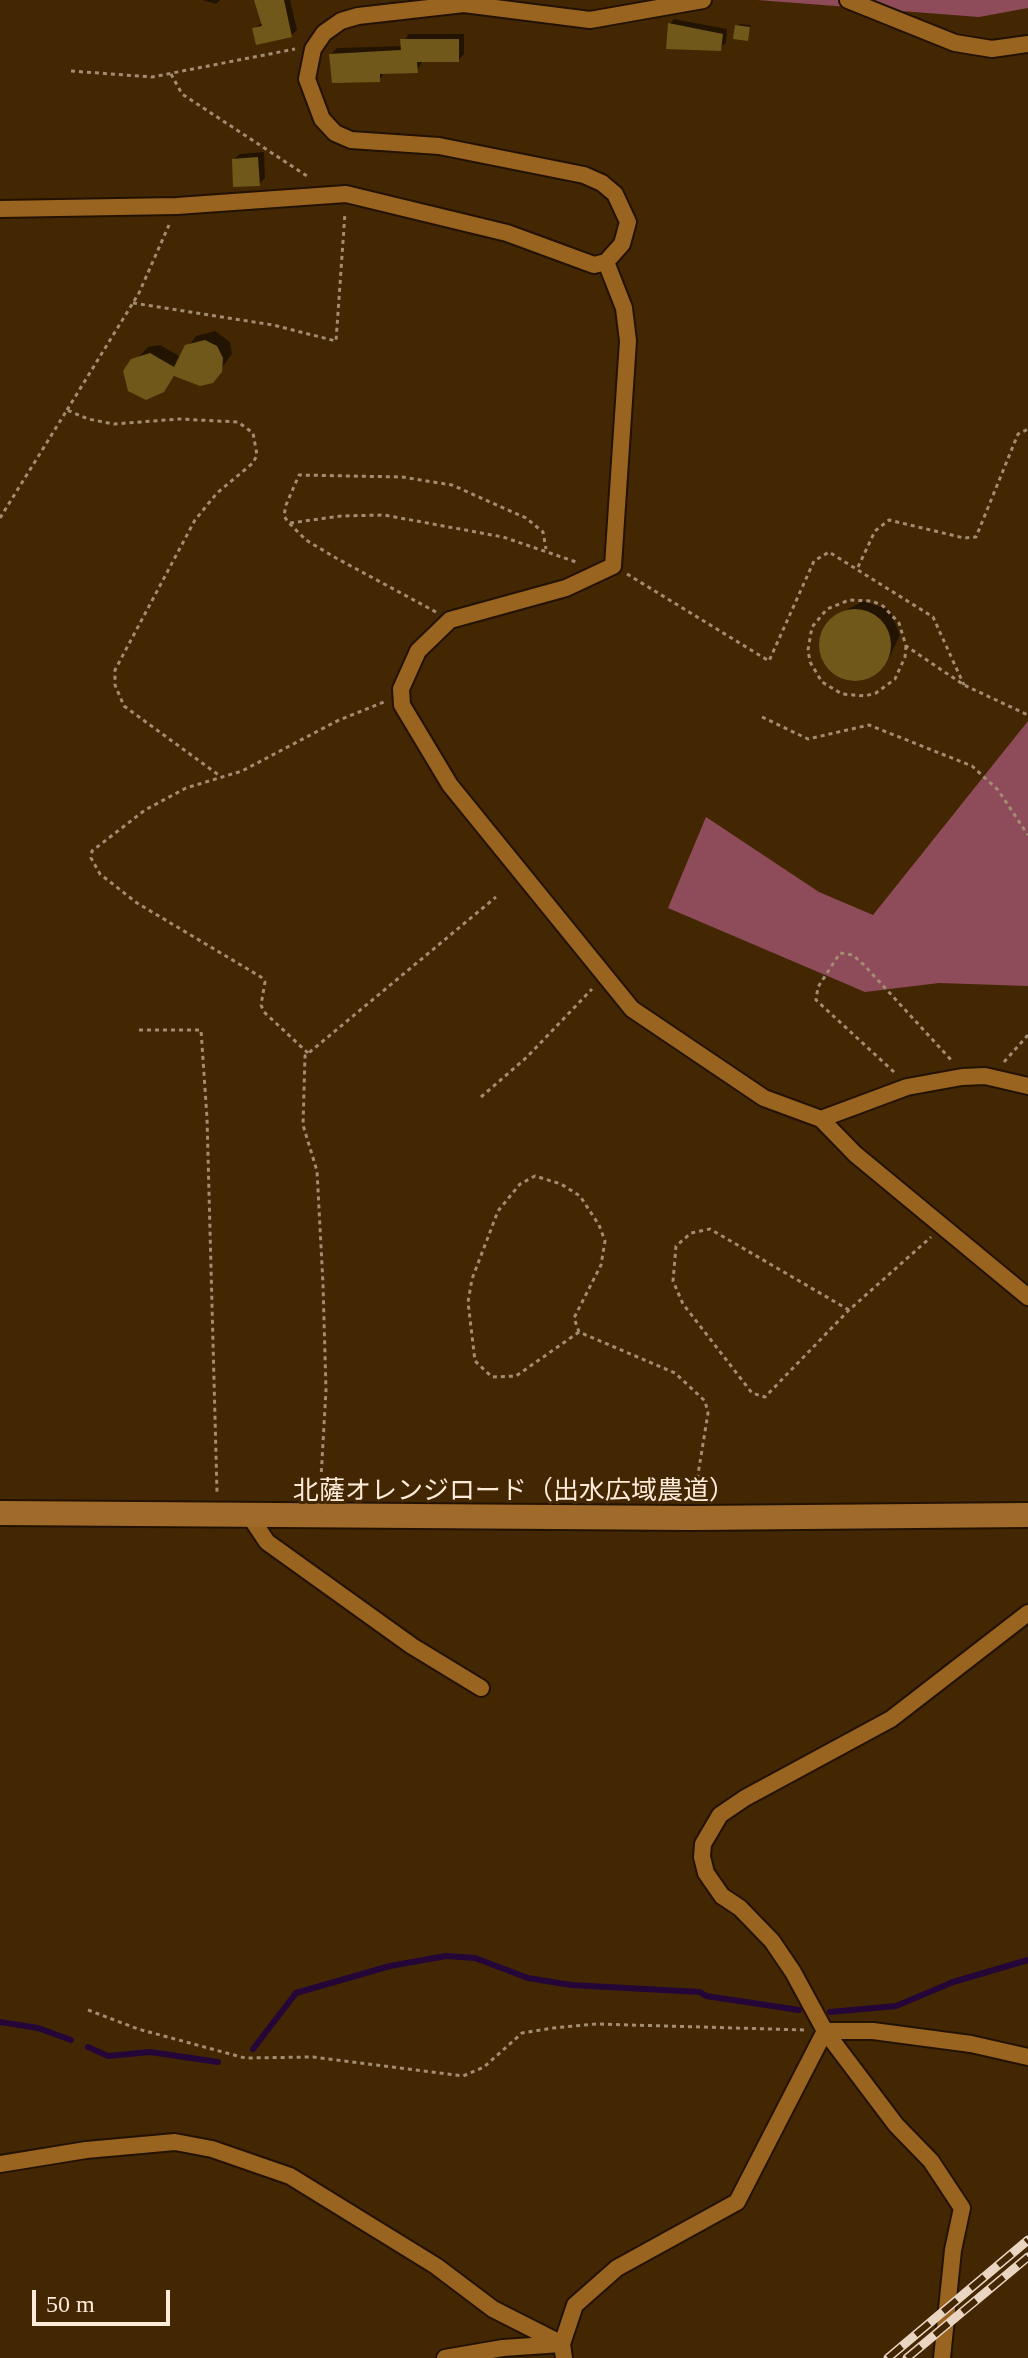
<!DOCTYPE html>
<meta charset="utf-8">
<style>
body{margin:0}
#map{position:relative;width:1028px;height:2358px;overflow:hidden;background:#432703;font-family:Georgia,serif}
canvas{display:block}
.scale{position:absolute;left:32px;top:2290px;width:138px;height:36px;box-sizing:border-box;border:4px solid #feebd9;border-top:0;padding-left:10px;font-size:24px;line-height:28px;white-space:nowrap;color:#feebd9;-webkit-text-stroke:6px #432703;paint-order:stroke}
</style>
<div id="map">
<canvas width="1028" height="2358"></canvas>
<div class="scale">50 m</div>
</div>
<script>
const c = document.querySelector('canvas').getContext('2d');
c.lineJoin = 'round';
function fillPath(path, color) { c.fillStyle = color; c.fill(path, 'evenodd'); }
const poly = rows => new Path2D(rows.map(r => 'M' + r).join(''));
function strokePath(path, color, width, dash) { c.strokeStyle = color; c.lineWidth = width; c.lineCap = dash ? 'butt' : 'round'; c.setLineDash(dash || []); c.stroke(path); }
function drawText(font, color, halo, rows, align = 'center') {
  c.font = font + ' Georgia,"Noto Sans JP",serif'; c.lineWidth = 6; c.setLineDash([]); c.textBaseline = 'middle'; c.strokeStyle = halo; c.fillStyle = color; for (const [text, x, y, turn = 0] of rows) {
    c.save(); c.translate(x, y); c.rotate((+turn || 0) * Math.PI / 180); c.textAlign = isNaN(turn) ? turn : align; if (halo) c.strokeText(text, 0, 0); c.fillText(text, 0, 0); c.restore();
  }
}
fillPath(poly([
 [757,0,1028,0,1028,8,979,17],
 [1028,721,1028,986,939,983,865,992,668,908,706,817,819,892,873,915]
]), '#8e4b59');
fillPath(poly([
 [202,0,220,0,216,4],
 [257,0,290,0,297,30,291,36,254,29,263,22],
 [674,19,727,29,726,43,720,48,670,24],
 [739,24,751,25,747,39,737,26],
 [408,34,464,34,464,54,459,60,423,60,417,71,385,72,379,80,331,54,337,48,402,46],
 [264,152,265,178,259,184,234,159,240,154],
 [215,331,230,342,232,354,212,381,176,375,163,390,134,394,126,384,125,371,148,347,160,345,181,357,196,336],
 [864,601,890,610,900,635,888,660,862,679,835,672,822,649,830,623,840,613]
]), '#0007');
strokePath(poly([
 [830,2012,896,2006,953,1982,1028,1960],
 [0,2022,38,2028,71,2040],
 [88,2047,108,2056,150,2052,218,2062],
 [253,2049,296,1993,390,1966,446,1956,475,1958,528,1978,571,1985,700,1992,706,1996,799,2010]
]), '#240738', 6);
fillPath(poly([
 [254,0,284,0,292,37,256,45,252,28,262,26],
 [668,23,723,34,721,51,666,49],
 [735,25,750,27,748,41,733,39],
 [400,39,459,39,459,62,417,62,418,73,380,74,380,82,332,83,329,54,401,50],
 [258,157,260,186,233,187,232,159],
 [205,340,217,346,223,358,222,372,213,383,200,386,174,376,164,392,146,400,128,391,123,371,131,359,150,353,174,367,185,345],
 '819 645a36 36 0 1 1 72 0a36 36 0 1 1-72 0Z'
]), '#6f5819');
const street = poly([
 [848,0,955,43,992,49,1028,44],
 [0,209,177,206,346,194,507,233,594,265,606,262,622,244,628,222,615,194,602,183,584,175,439,146,351,140,335,133,322,119,307,79,313,49,324,33,341,21,358,16,464,4,590,20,703,0],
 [606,262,624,308,628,341,613,566,566,588,450,620,418,651,401,689,402,705,450,785,632,1009,764,1098,821,1119,855,1154,1028,1297],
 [821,1119,907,1087,962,1077,985,1076,1028,1086],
 [249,1515,267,1542,412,1646,481,1688],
 [825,2031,873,2031,971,2044,1028,2057],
 [0,2164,86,2150,175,2142,212,2149,290,2176,436,2266,493,2309,562,2344],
 [445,2358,503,2348,561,2344],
 [564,2358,562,2344,575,2305,617,2268,737,2202,825,2031],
 [942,2358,953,2250,962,2208,931,2161,896,2125,825,2031,793,1972,772,1941,740,1908,722,1896,706,1873,702,1857,703,1844,720,1815,745,1798,891,1719,1028,1613]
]);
const secondary = poly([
 [0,1513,692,1518,1028,1515]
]);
strokePath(street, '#231201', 20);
strokePath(secondary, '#231201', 28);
strokePath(poly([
 [71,71,152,77,295,49],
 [171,74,182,94,310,178],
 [133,303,273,325,336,341,345,213],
 [67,410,139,293,169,225],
 [0,518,67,410,88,419,114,424,179,419,238,422,253,433,257,455,253,463,217,493,195,520,115,670,115,685,124,706,220,776],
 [290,523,341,516,384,515,503,537,579,563],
 [858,567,875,531,889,520,964,538,976,537,1018,434,1028,429],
 [627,574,769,661,814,561,829,552,933,617,964,685],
 [436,612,336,558,306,540,289,523,284,516,286,505,299,475,402,477,452,485,526,518,543,532,546,549],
 [906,646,905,657,895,679,876,693,865,696,842,694,822,682,810,662,808,650,812,627,827,609,849,600,872,601,883,606,899,623,906,646,964,685,1028,715],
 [762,717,808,739,869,725,972,766,998,790,1028,835],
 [139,1030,201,1030,207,1118,217,1492],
 [308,1053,264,1012,261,1005,265,982,261,977,137,903,100,874,91,858,92,851,145,810,186,788,242,771,337,721,384,702],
 [1004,1062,1028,1035],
 [894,1072,816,1000,818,987,840,953,853,955,864,965,953,1062],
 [481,1097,527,1057,592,989],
 [849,1310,710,1229,691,1233,676,1246,673,1281,683,1304,752,1393,765,1397,849,1310,931,1237],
 [579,1332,516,1376,492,1377,475,1361,468,1302,472,1279,498,1211,520,1184,535,1176,561,1184,580,1196,599,1225,605,1241,601,1265,574,1318,579,1332,675,1373,705,1401,708,1413,694,1499],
 [320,1496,326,1390,323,1284,317,1171,303,1125,305,1056,496,897],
 [88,2010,138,2029,245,2058,313,2057,463,2076,484,2067,522,2033,553,2028,596,2024,805,2030]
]), '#a38c71', 3, [4, 4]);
strokePath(street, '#996320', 16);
strokePath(secondary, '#a06b2a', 24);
const rail = poly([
 [888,2358,1028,2240],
 [907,2358,1028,2257]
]);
strokePath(rail, '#e9d5c1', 9);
strokePath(rail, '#432703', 6, [18]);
drawText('26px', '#feebd9', '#432703', [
 ["北薩オレンジロード（出水広域農道）",514,1489]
]);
</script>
